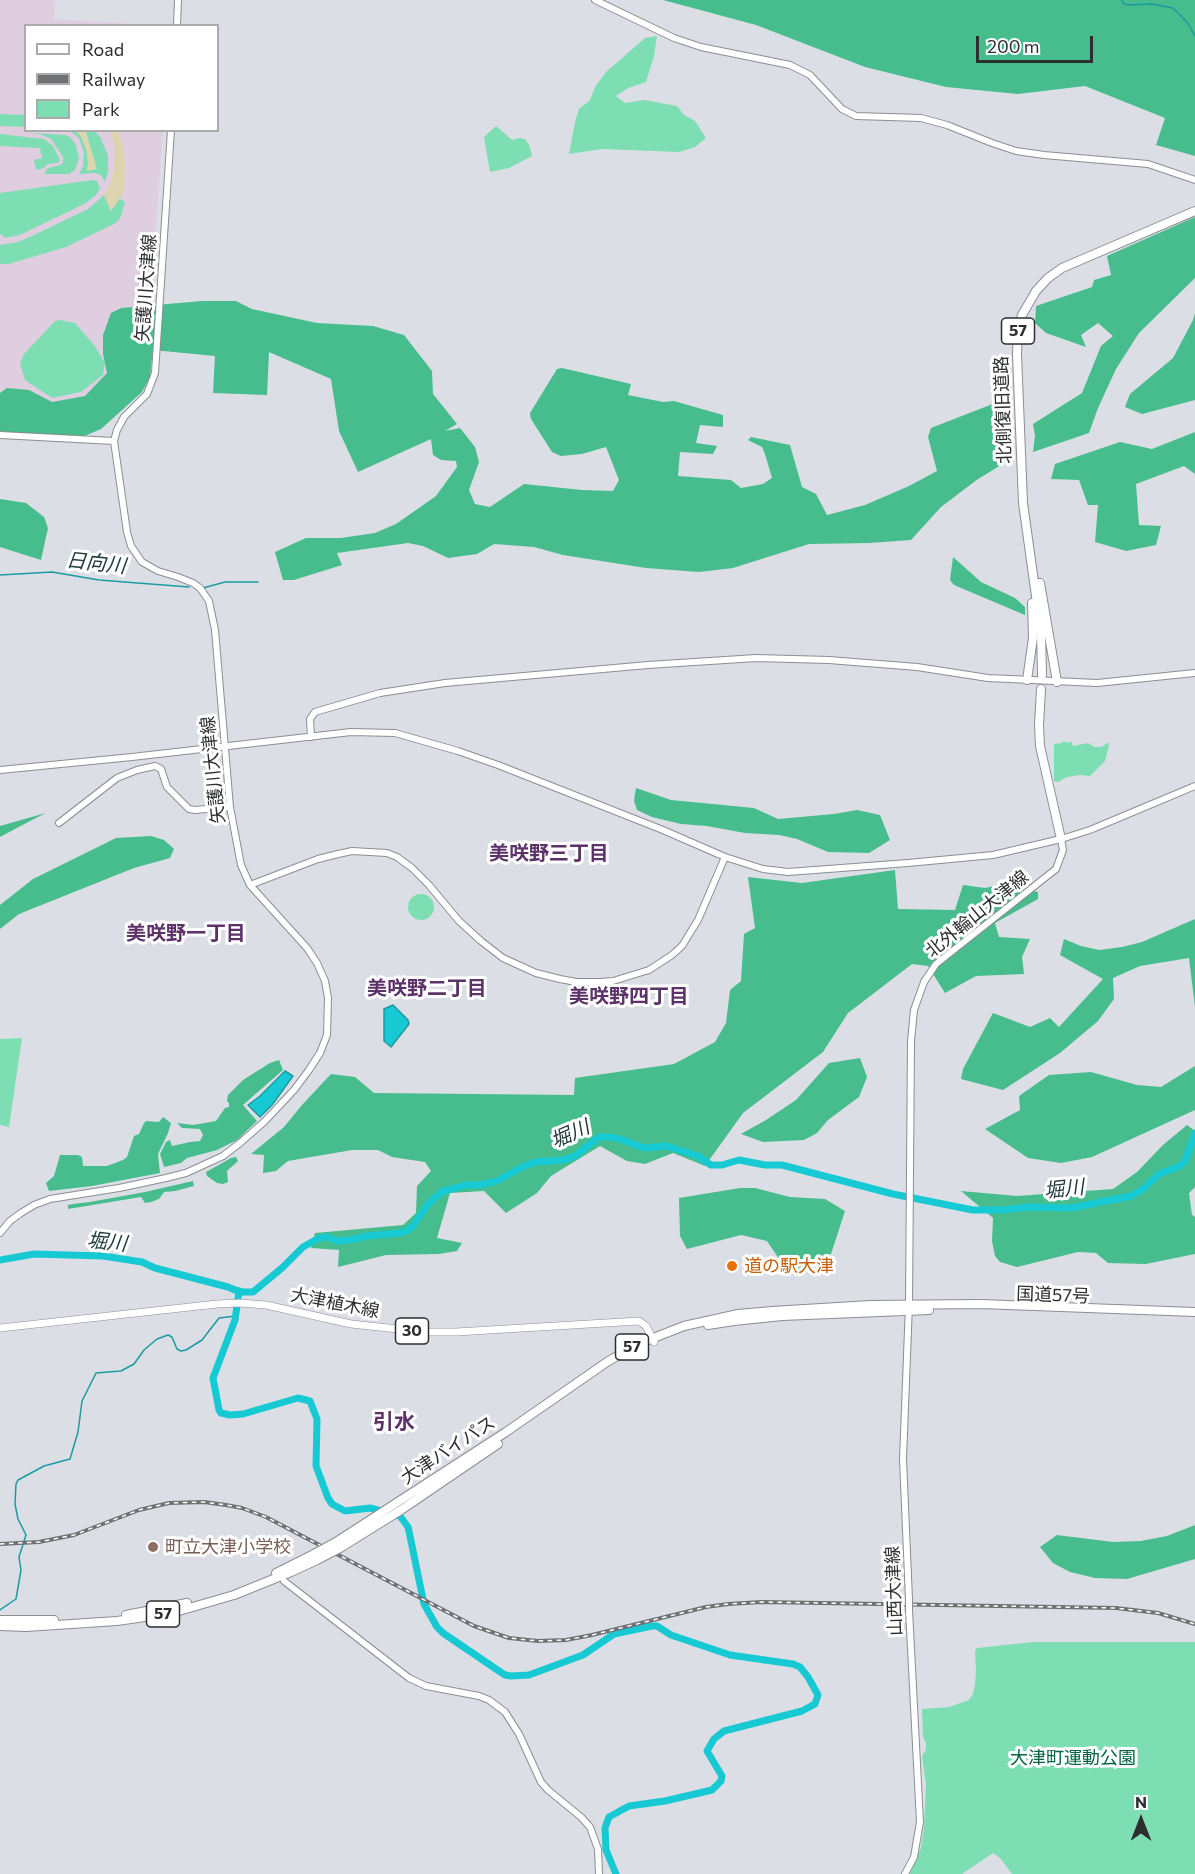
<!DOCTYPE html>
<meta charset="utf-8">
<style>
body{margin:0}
#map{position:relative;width:1195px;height:1874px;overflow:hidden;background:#dbdee5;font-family:Commissioner,sans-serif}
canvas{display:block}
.legend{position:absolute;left:24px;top:24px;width:195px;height:108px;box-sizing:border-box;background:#fff;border:2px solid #ababac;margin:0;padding:8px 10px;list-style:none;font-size:18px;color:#2d2e30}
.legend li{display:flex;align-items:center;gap:12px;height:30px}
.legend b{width:30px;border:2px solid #ababac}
.north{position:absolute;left:1111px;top:1790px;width:60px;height:60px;-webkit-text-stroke:4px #fff;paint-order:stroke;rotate:0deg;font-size:16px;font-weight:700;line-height:24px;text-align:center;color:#2d2e30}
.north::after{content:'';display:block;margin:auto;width:21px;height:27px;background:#2d2e30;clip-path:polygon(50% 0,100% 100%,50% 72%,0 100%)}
.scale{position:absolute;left:976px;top:36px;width:117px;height:27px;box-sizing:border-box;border:3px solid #2d2e30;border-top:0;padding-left:8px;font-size:18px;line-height:21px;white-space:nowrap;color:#2d2e30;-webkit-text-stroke:4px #fff;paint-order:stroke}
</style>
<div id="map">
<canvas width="1195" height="1874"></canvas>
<ul class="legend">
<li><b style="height:8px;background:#fff"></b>Road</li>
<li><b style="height:8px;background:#6f7175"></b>Railway</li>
<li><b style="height:16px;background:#7edeb3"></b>Park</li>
</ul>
<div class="north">N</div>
<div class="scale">200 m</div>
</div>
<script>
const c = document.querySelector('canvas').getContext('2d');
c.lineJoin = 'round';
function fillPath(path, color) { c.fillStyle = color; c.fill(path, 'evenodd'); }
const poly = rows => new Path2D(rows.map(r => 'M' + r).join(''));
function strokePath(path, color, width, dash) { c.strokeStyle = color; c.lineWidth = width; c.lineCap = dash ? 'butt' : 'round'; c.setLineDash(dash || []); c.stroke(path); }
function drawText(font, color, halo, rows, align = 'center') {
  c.font = font + ' Commissioner,"Noto Sans JP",sans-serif'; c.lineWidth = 6; c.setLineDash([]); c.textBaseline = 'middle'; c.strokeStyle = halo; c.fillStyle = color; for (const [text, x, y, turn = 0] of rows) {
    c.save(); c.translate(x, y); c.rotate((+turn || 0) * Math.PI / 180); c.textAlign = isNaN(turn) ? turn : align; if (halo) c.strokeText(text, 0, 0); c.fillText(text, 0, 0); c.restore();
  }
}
fillPath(poly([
 [0,0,55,0,54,19,150,25,26,26,26,130,163,131,145,369,130,388,0,425]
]), '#dfcee0');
fillPath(poly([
 [657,36,654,56,646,82,628,88,616,96,625,103,644,100,677,106,684,115,695,121,706,138,695,147,679,152,602,149,569,154,575,122,579,109,590,100,595,87,606,72,645,38],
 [0,114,25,115,25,127,0,126],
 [496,126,512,140,519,138,525,139,529,145,532,156,509,168,490,172,484,137],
 [70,131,95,131,100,137,108,155,108,171,105,182,101,175,95,173,79,174,83,166,84,153,79,138],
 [31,133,65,135,70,137,76,145,79,158,75,170,69,174,44,174,48,168,60,165,63,163,63,157,51,139,42,135],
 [0,134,44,139,53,146,60,160,58,163,47,164,44,168,36,170,34,160,42,158,40,148,0,146],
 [92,180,97,181,100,188,96,195,86,203,20,235,5,238,0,234,0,193],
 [104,195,111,211,119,198,125,202,120,219,114,224,66,247,9,264,0,264,0,245,18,242,34,235,88,209],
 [60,320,75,323,94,345,105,363,103,375,81,392,52,398,25,380,20,363,24,354,55,321],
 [1063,741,1068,743,1071,741,1073,746,1088,743,1094,747,1102,747,1108,742,1109,746,1105,761,1090,776,1080,775,1067,777,1058,782,1054,781,1054,744,1062,743],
 '408 907a13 13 0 1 1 26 0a13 13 0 1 1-26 0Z',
 [22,1038,9,1127,0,1125,0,1039],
 [1033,1642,1195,1642,1195,1874,1012,1874,1000,1858,993,1853,962,1874,910,1874,921,1848,924,1827,926,1785,922,1756,926,1750,926,1743,923,1737,922,1709,949,1707,969,1700,973,1694,975,1684,976,1670,975,1651,977,1648]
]), '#7edeb3');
fillPath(poly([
 [663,0,1195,0,1195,156,1156,145,1165,118,1085,86,1018,94,946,87,865,67,756,25],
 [1195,217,1195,278,1139,333,1116,369,1098,408,1089,433,1033,452,1035,436,1033,424,1082,393,1101,346,1113,336,1098,323,1081,335,1086,347,1046,333,1035,323,1036,306,1092,287,1094,280,1111,275,1107,256],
 [202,301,236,301,252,309,317,323,373,326,404,335,432,371,433,394,457,424,445,431,460,428,475,447,479,462,469,490,475,504,490,507,524,484,582,490,613,491,619,480,606,447,582,454,561,456,552,452,531,419,530,413,557,369,562,368,631,384,628,395,663,402,674,401,723,415,723,427,700,425,696,443,717,446,713,454,680,452,678,476,731,480,741,488,763,484,772,478,765,454,762,447,748,440,751,437,790,445,802,487,816,494,827,515,865,505,909,486,937,471,928,437,931,428,1008,398,1011,459,978,479,941,507,911,540,870,543,809,544,733,568,699,572,646,568,563,555,534,547,494,544,477,554,448,558,423,546,408,543,337,553,342,565,294,580,283,580,275,552,306,538,341,538,375,533,396,524,436,496,457,467,456,461,441,460,433,455,431,439,358,472,339,431,331,379,269,352,267,395,213,393,215,356,153,350,150,377,142,392,101,429,82,437,0,432,0,393,7,388,29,390,52,402,85,396,107,373,103,354,103,335,111,313,121,308],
 [1195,313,1195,400,1142,414,1125,407,1130,394,1173,358,1193,320],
 [1195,432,1195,474,1184,466,1136,484,1139,525,1161,526,1156,545,1126,551,1095,542,1098,505,1088,505,1079,480,1051,479,1055,464,1120,442,1152,449],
 [0,499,26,503,44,517,48,528,41,560,0,547],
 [953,557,981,582,1015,598,1025,607,1025,615,954,585,950,580],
 [636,788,671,800,754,808,778,819,834,814,857,810,880,815,890,840,869,853,828,852,797,839,779,835,745,833,707,826,681,824,652,817,637,810,634,801],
 [46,813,30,821,0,837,0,826],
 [151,836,164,840,174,849,170,858,134,868,19,914,0,929,0,905,33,879,116,838],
 [895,870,898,909,955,910,963,885,985,888,999,885,1038,892,1038,899,995,923,999,937,1030,939,1022,957,1024,974,976,976,945,993,928,966,912,964,848,1013,823,1052,743,1113,705,1166,673,1153,645,1164,627,1161,600,1146,551,1176,537,1193,506,1213,484,1191,450,1193,437,1238,462,1243,457,1251,439,1254,386,1255,338,1267,339,1250,311,1248,315,1233,403,1225,416,1213,417,1186,431,1171,425,1162,392,1157,378,1150,352,1150,288,1161,276,1171,263,1173,264,1155,251,1154,284,1127,302,1105,331,1074,355,1077,374,1093,574,1095,575,1078,674,1064,715,1042,726,1023,730,990,741,981,744,934,755,928,748,877,802,883],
 [1195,919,1195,1007,1189,958,1140,966,1113,978,1114,999,1098,1021,1060,1053,1003,1090,961,1079,963,1069,993,1013,1030,1027,1050,1018,1059,1027,1103,979,1060,955,1064,939,1081,946,1099,950,1122,947,1142,942],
 [860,1058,867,1077,859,1097,828,1120,817,1133,804,1140,763,1142,741,1134,766,1120,796,1100,829,1063],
 [279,1060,283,1070,243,1105,257,1121,237,1140,217,1150,187,1158,181,1163,164,1167,160,1154,166,1142,170,1140,172,1146,190,1142,200,1141,203,1135,200,1129,182,1128,177,1123,193,1125,216,1121,225,1108,229,1107,229,1103,227,1101,228,1095,243,1080,270,1063],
 [1195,1066,1195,1110,1092,1157,1061,1163,1028,1158,985,1129,1020,1110,1019,1096,1049,1075,1091,1072,1137,1085,1161,1087],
 [163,1117,171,1123,168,1133,158,1154,160,1173,92,1186,49,1191,46,1183,54,1176,60,1155,78,1155,82,1157,83,1166,107,1166,123,1160,127,1157,134,1136,139,1134,144,1123,146,1121,159,1122],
 [1187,1125,1195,1131,1195,1187,1189,1193,1192,1215,1195,1217,1195,1254,1146,1264,1108,1263,1096,1253,1078,1252,1017,1267,1000,1262,995,1256,992,1241,993,1218,961,1191,1017,1196,1113,1189,1137,1172,1163,1145],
 [236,1157,238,1161,227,1171,228,1182,223,1184,217,1183,207,1176,206,1172,231,1158],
 [193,1181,194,1186,175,1191,164,1192,159,1199,151,1202,145,1203,141,1197,68,1209,68,1205,73,1204,90,1202,145,1192],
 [740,1188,755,1188,790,1197,825,1199,845,1211,831,1254,811,1266,788,1272,767,1241,741,1235,687,1249,680,1236,679,1198],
 [1195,1525,1195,1559,1127,1579,1095,1578,1070,1572,1053,1563,1040,1547,1057,1535,1113,1542,1141,1541,1167,1536]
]), '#47bd8e');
fillPath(poly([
 [75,131,86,132,97,169,86,171,88,165,86,149,80,135],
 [110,131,118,131,124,150,125,164,124,192,111,211,104,195,111,182,114,168,114,144]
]), '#ded5b0');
const water = poly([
 [393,1005,408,1020,409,1024,391,1047,384,1041,384,1009,393,1005],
 [285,1071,293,1076,272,1105,260,1117,248,1105,260,1096,285,1071]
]);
fillPath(water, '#16c9d3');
strokePath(water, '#1d9aa2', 1.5);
strokePath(poly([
 [1122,0,1123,3,1127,5,1152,4,1173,8,1187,22,1195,36],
 [0,575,52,572,99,580,189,587],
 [203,588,225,582,258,582],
 [0,1610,16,1599,21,1570,19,1557,26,1535,18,1519,15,1504,16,1484,18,1480,44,1466,70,1459,78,1432,82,1401,96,1373,121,1371,134,1364,144,1350,157,1339,168,1335,172,1337,177,1349,181,1351,186,1350,202,1340,219,1318,235,1316]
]), '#1d9aa2', 1.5);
strokePath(poly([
 [0,1260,34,1254,103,1256,142,1262,155,1268,228,1287,235,1290,243,1292,253,1292,282,1268,303,1247,319,1238,327,1237,337,1241,350,1240,367,1236,400,1233,408,1230,413,1226,429,1203,443,1191,467,1185,480,1185,497,1181,522,1167,535,1162,564,1160,575,1156,599,1137,610,1137,620,1139,644,1148,666,1146,698,1156,711,1165,722,1165,739,1160,765,1165,782,1165,893,1194,973,1210,1002,1210,1030,1207,1071,1208,1131,1196,1142,1190,1159,1174,1180,1166,1185,1161,1195,1133],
 [239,1291,235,1320,213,1378,219,1410,221,1413,230,1415,243,1414,298,1398,310,1401,317,1419,316,1466,328,1498,332,1504,345,1511,370,1508,400,1516,408,1527,410,1536,424,1604,437,1627,443,1633,496,1669,505,1675,511,1676,529,1675,583,1655,614,1634,652,1626,657,1626,671,1635,730,1655,793,1664,800,1667,808,1677,818,1695,815,1704,802,1711,724,1731,714,1739,707,1751,722,1776,721,1781,712,1790,665,1801,629,1806,609,1817,605,1828,606,1850,616,1874]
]), '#16c9d3', 7);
const secondary = poly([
 [595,0,674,38,701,47,790,65,810,75,842,109,856,116,921,118,947,125,992,143,1016,151,1044,155,1148,164,1195,180],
 [177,26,178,0],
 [0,435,114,441],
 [311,737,310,719,315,712,380,693,445,683,648,665,756,658,829,660,917,667,988,678,1097,683,1195,673],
 [0,770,132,757,351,732,395,733,458,751,498,765,663,830,725,857,763,869,788,872,908,863,993,855,1061,839,1090,830,1195,786],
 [59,823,117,778,137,770,155,766,161,769,167,787,189,809,195,810,230,807],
 [250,885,318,859,338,854,352,851,387,853,397,857,412,868,429,885,459,921,481,941,503,958,536,973,560,979,576,982,600,982,613,981,649,970,672,955,682,946,698,920,725,857],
 [0,1233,10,1221,21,1213,34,1205,50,1199,119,1188,166,1178,186,1173,223,1156,240,1143,265,1121,294,1090,309,1070,320,1053,327,1035,328,998,325,981,317,963,307,948,250,885,241,865,230,807,215,630,209,601,200,588,193,583,178,577,158,571,142,562,131,546,127,532,114,441,117,430,124,417,147,394,155,373,171,130],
 [284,1581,409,1678,426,1686,479,1696,489,1700,505,1712,519,1734,541,1782,548,1790,581,1817,590,1827,598,1849,599,1874],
 [909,1600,903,1459,909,1304,911,1041,914,1010,924,982,936,964,1056,869,1063,850,1061,839],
 [905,1874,914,1857,920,1822,909,1610]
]);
const primary = poly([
 [0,1328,217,1304,240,1303,266,1305,351,1324,426,1332,456,1332,639,1321,646,1326,654,1342]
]);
const highway = poly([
 [1040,583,1057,682],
 [1042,675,1041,632,1023,503,1017,354,1018,331,1022,315,1036,291,1048,278,1062,268,1195,211],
 [1027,680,1033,638,1032,603],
 [1041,689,1039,725,1040,746,1061,839],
 [708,1325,734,1321,782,1316,929,1310],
 [336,1542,506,1432,607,1362,638,1344,684,1326,738,1314,772,1311,870,1305,980,1304,1195,1312],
 [340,1548,401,1510,498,1444],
 [276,1573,314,1554],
 [126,1615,187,1603],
 [0,1620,54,1620],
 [0,1626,26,1627,117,1621,172,1613,234,1595,291,1572,317,1560]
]);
strokePath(secondary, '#8b8e94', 8);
strokePath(primary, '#8b8e94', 8);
strokePath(highway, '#8b8e94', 10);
strokePath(secondary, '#fff', 6);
strokePath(primary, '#fff', 7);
strokePath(highway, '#fff', 8);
const rail = poly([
 [0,1544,39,1542,74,1535,139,1510,169,1503,204,1502,226,1505,242,1508,266,1517,474,1626,509,1638,538,1641,566,1640,592,1635,706,1607,728,1604,762,1602,1116,1608,1158,1613,1195,1624]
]);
strokePath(rail, '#6f7175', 4);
strokePath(rail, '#fff', 1.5, [4.5]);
const secondaryBridge = poly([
 [909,1600,909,1610]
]);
const highwayBridge = poly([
 [314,1554,336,1542],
 [317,1560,340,1548]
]);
strokePath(secondaryBridge, '#8b8e94', 8, []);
strokePath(highwayBridge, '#8b8e94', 10, []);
strokePath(secondaryBridge, '#fff', 6);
strokePath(highwayBridge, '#fff', 8);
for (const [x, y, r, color] of [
 [732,1266,6,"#e8710a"],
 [153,1547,6,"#8d6e63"]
]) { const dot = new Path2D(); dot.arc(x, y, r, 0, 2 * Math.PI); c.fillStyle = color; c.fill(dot); strokePath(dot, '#fff', 2); }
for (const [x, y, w] of [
 [1018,331,33],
 [412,1331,33],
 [632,1347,33],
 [163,1614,33]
]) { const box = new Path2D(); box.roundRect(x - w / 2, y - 13, w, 26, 4.5); c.fillStyle = '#fff'; c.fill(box); strokePath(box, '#2d2e30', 1.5); }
drawText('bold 16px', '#2d2e30', null, [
 ["57",1018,331],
 ["30",412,1331],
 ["57",632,1347],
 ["57",163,1614]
]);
drawText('18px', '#2d2e30', '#fff', [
 ["矢護川大津線",146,288,-86],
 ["北側復旧道路",1003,410,-92],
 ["矢護川大津線",213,770,-96],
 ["北外輪山大津線",977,914,-39],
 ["国道57号",1053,1295,2],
 ["大津植木線",335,1303,11],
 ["大津バイパス",448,1450,-33],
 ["山西大津線",894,1591,-92]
]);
drawText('18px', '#c56008', '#fff', [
 ["道の駅大津",744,1266]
], 'left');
drawText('18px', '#785e54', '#fff', [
 ["町立大津小学校",165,1547]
], 'left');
drawText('18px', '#046445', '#fff', [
 ["大津町運動公園",1073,1758]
]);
drawText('italic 20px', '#223b3d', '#fff', [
 ["日向川",96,563,6],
 ["堀川",570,1134,-24],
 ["堀川",1064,1189,-6],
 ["堀川",107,1242,6]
]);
drawText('bold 20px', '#5c3268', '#fff', [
 ["美咲野三丁目",549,853],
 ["美咲野一丁目",186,933],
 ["美咲野二丁目",427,988],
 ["美咲野四丁目",629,996]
]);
drawText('bold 21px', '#5c3268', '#fff', [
 ["引水",394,1422]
]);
</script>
